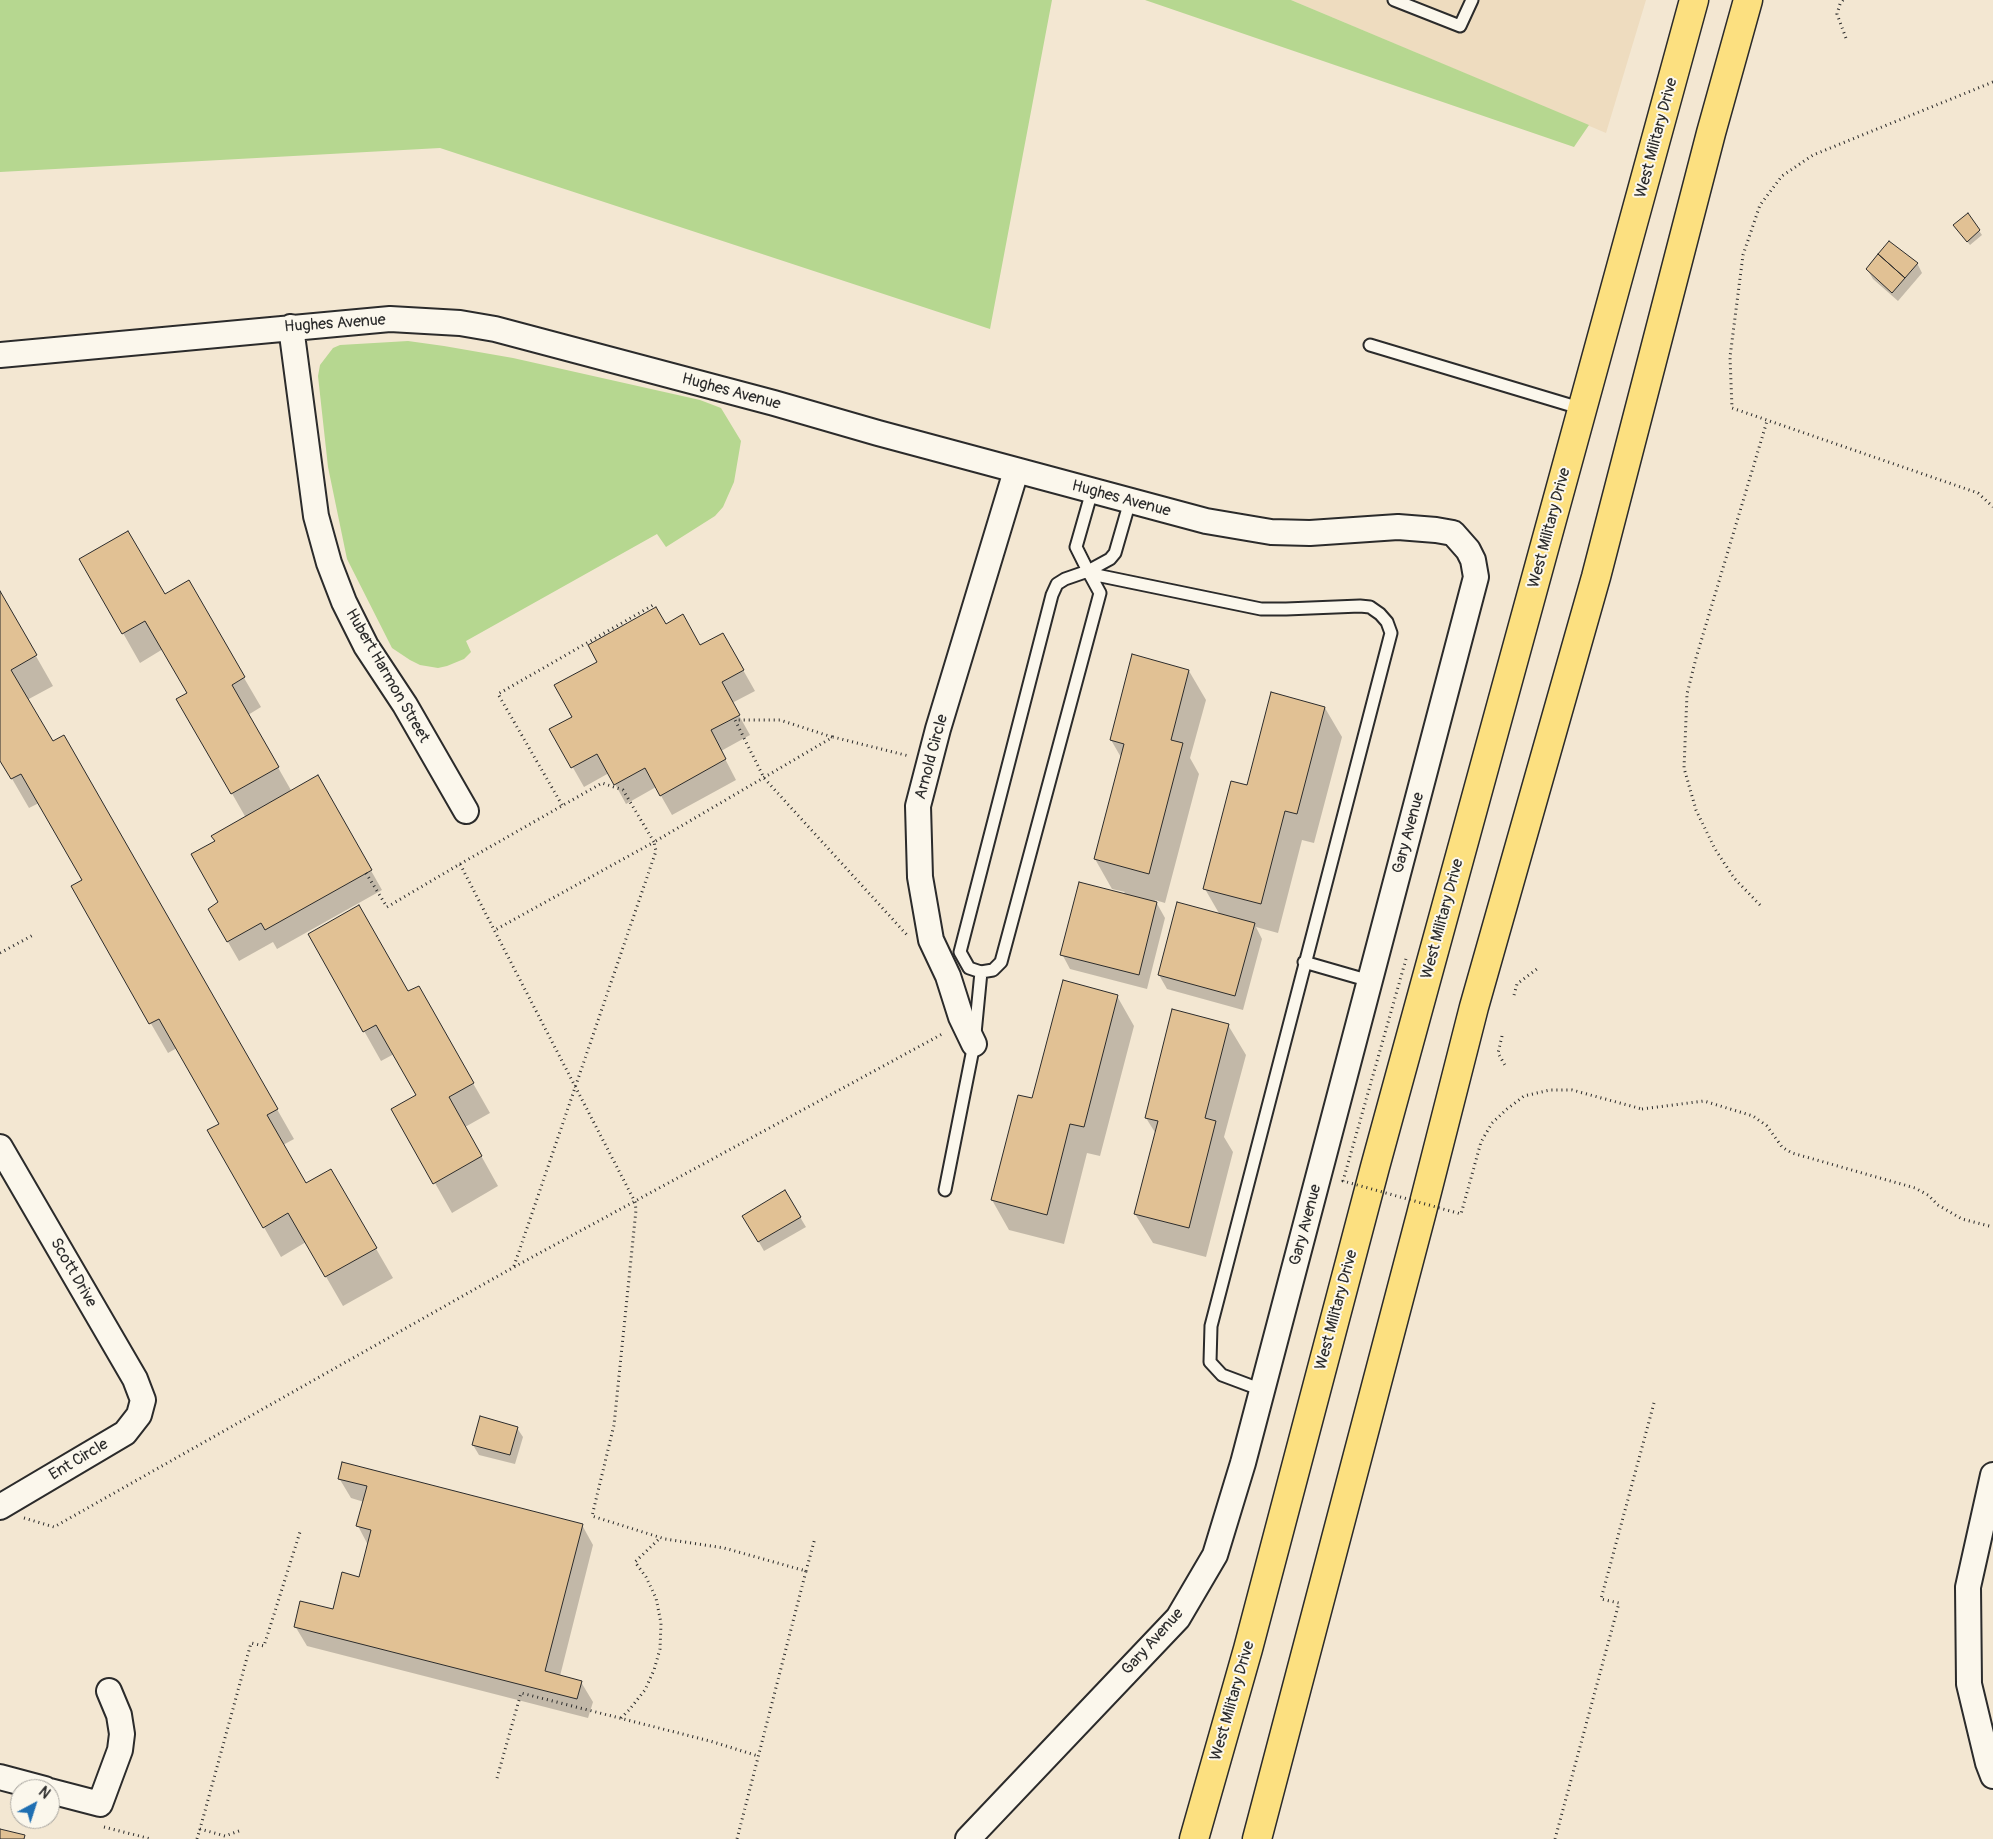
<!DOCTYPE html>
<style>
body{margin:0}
#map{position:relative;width:1993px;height:1839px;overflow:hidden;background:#f3e7d2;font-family:Pangolin,sans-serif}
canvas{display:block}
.north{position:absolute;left:10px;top:1779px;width:50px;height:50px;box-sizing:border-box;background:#fbf7ec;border:1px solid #a8a59f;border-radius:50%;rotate:40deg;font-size:14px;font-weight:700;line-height:20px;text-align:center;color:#2b2b2b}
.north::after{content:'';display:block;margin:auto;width:18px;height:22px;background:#1f6fb2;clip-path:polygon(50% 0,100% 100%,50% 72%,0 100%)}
</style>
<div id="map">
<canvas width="1993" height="1839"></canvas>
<div class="north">N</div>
</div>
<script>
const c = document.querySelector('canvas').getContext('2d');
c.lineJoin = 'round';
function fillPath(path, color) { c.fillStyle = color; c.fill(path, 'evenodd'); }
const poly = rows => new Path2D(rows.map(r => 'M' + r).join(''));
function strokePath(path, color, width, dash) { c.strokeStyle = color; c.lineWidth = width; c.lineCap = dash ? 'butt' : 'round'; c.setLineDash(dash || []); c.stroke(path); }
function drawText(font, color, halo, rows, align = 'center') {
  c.font = font + ' Pangolin,sans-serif'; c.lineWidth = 4; c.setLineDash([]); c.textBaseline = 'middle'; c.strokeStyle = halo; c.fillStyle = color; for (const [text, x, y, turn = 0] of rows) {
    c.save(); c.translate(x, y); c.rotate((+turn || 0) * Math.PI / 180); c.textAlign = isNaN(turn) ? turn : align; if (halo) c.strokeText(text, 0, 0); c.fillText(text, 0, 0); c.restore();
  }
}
fillPath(poly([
 [1291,0,1646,0,1606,133]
]), '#eedcbf');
fillPath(poly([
 [0,0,1052,0,990,329,440,148,0,172],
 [1145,0,1291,0,1589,125,1574,147],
 [408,341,444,346,513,358,700,400,721,408,741,441,734,482,723,507,715,516,666,547,657,534,466,641,471,652,464,659,447,666,438,668,420,665,410,660,392,648,347,559,328,467,318,376,320,365,333,348,340,345]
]), '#b6d790');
fillPath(poly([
 [1968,215,1982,235,1970,245,1957,229],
 [1917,263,1922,273,1898,301,1873,279,1867,269],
 [81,559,164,596,188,582,261,707,248,715,292,792,318,777,382,890,277,949,273,942,239,961,209,909,220,903,216,842,246,818,178,699,189,693,163,649,140,663],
 [0,593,53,686,27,700,52,743,81,766,294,1139,283,1145,306,1185,331,1171,393,1278,343,1306,306,1242,281,1257,209,1131,221,1124,177,1048,168,1053,72,887,84,881,39,803,29,808,0,758],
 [666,625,700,647,734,654,755,691,732,703,750,735,721,751,736,780,672,815,656,787,626,804,609,773,584,787,551,729,573,717],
 [1189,671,1206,700,1190,758,1199,774,1165,903,1155,900,1165,918,1147,989,1070,969,1062,954,1125,892,1112,889,1095,859,1122,759,1111,740],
 [1325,708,1342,737,1314,843,1302,840,1278,933,1256,927,1262,939,1243,1010,1167,989,1159,975,1220,915,1205,889,1247,787],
 [310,935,408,993,418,987,490,1113,465,1127,498,1186,452,1213,393,1109,418,1095,394,1054,381,1061],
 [1117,996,1134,1026,1100,1156,1087,1153,1064,1244,1009,1230,992,1200],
 [1228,1025,1246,1055,1224,1137,1233,1152,1206,1257,1153,1243,1135,1214,1156,1134,1146,1118],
 [785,1192,806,1227,764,1251,744,1216],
 [517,1428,523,1437,515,1464,479,1455,473,1445],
 [339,1478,582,1525,593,1545,560,1676,581,1682,593,1702,588,1718,307,1646,295,1626,333,1611,360,1578,368,1545,358,1526,364,1502,351,1498]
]), '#0003');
const building = poly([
 [1968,213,1980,230,1967,242,1953,225,1968,213],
 [1889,241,1918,263,1905,278,1878,254,1889,241],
 [1878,254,1905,278,1892,293,1866,269,1878,254],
 [128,531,165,594,189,580,245,677,232,685,279,767,231,794,176,699,187,693,145,621,122,634,79,559,128,531],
 [0,591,37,655,11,670,53,741,64,735,278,1109,267,1115,306,1183,331,1169,377,1248,325,1277,288,1213,263,1228,207,1130,219,1124,159,1019,149,1024,71,886,82,880,21,774,11,779,0,761,0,591],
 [656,607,666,624,683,614,700,645,723,633,744,670,722,682,740,715,711,730,726,759,660,796,645,768,614,785,597,754,571,768,549,729,572,717,554,685,597,662,588,645,656,607],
 [1132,654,1189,670,1171,740,1183,743,1149,874,1094,859,1124,744,1110,740,1132,654],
 [1271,692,1325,707,1297,814,1285,811,1261,904,1203,889,1231,781,1247,785,1271,692],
 [318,775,372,870,265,930,261,923,227,942,208,909,218,902,191,854,215,841,211,836,318,775],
 [1079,882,1157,902,1139,975,1060,955,1079,882],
 [1177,902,1255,923,1235,996,1158,975,1177,902],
 [359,905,408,991,419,986,474,1083,449,1097,482,1156,433,1184,391,1109,416,1095,376,1025,363,1032,308,934,359,905],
 [1063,980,1118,995,1084,1127,1070,1124,1047,1215,991,1200,1018,1095,1032,1098,1063,980],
 [1172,1009,1229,1024,1205,1118,1216,1121,1189,1228,1134,1214,1158,1121,1145,1118,1172,1009],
 [785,1190,801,1217,758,1242,742,1216,785,1190],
 [480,1416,518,1427,510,1455,472,1445,480,1416],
 [342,1462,583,1524,545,1671,582,1681,577,1699,294,1627,300,1601,333,1609,342,1572,359,1577,371,1530,356,1526,367,1486,338,1479,342,1462],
 [0,1829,25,1835,24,1839,0,1839,0,1829]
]);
fillPath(building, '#e1c194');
strokePath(building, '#2b2b2b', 1);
const service = poly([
 [1394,0,1460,26,1472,0],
 [1370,345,1583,409],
 [1092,491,1076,547,1088,571,1110,559,1115,553,1130,501],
 [1088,571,1100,593,1001,962,993,970,981,972,969,968,960,952,1052,595,1057,584,1065,579,1088,571,1101,576,1261,609,1286,609,1360,606,1370,607,1380,614,1387,622,1391,633,1211,1326,1210,1362,1222,1375,1262,1390],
 [1304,962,1370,981],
 [945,1190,974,1044,981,972]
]);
const minor = poly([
 [291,327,316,516,329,563,344,602,366,646,405,705,466,811],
 [0,355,390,319,460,323,495,329,774,403,878,433,1206,521,1271,532,1310,533,1398,527,1436,530,1453,533,1468,550,1473,560,1476,577,1243,1463,1215,1555,1178,1618,968,1839],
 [974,1044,961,1017,948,976,931,940,920,877,918,806,938,729,1016,471],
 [0,1147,135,1379,143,1400,139,1415,125,1433,0,1507],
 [1993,1475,1968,1587,1969,1684,1988,1763,1993,1776],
 [0,1777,45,1789],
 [50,1791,100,1804,120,1750,122,1734,119,1715,109,1691]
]);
const primary = poly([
 [1194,1839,1248,1649,1375,1167,1694,0],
 [1257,1839,1421,1215,1474,1007,1596,577,1711,133,1748,0]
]);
strokePath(service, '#2b2b2b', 15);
strokePath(minor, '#2b2b2b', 28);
strokePath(primary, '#2b2b2b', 31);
strokePath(poly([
 [1843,0,1840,4,1837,14,1847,41],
 [1993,82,1813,155,1782,176,1760,205,1743,255,1730,357,1732,408,1978,493,1993,507],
 [832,737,780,720,735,720,764,778,907,935],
 [562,805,498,694,655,604],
 [460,864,602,783,623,790,654,842,495,930],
 [366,873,387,907,460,864,635,1202,636,1210,614,1425,592,1516,665,1539,724,1548,806,1571,737,1839],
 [1760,905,1734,878,1715,849,1696,810,1684,768,1687,694,1696,658,1767,421],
 [0,953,35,934],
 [1514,995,1517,984,1537,969],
 [1502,1036,1498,1053,1506,1067],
 [1642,1109,1704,1101,1753,1116,1767,1126,1782,1147,1792,1153,1915,1188,1928,1195,1938,1205,1962,1219,1993,1227],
 [514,1266,656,851,654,842,833,737,909,756],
 [24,1518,54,1527,514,1267,944,1033],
 [806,1571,815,1538],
 [621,1718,629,1710,645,1690,654,1670,660,1649,661,1623,656,1598,646,1577,635,1562,660,1538],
 [497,1778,521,1693,710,1741,758,1756],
 [104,1827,151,1839],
 [239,1831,225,1836,200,1829,251,1643,264,1646,300,1532],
 [197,1839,200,1829],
 [1555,1839,1619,1603,1601,1599,1654,1403]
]), '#2b2b2b', 3, [1, 4]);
strokePath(service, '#fbf7ec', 11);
strokePath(minor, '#fbf7ec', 24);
strokePath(primary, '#fce080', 28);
strokePath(poly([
 [1406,959,1343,1181,1461,1214,1481,1142,1492,1123,1507,1109,1524,1096,1550,1090,1572,1090,1642,1109]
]), '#2b2b2b', 3, [1, 4]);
drawText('16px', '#2b2b2b', '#fbf7ec', [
 ["West Military Drive",1657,138,-75],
 ["Hughes Avenue",335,324,-4],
 ["Hughes Avenue",731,392,15],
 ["Hughes Avenue",1121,499,15],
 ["West Military Drive",1550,528,-75],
 ["Hubert Harmon Street",387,676,60],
 ["Arnold Circle",932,757,-75],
 ["Gary Avenue",1409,833,-75],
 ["West Military Drive",1443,919,-75],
 ["Gary Avenue",1306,1225,-75],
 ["Scott Drive",73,1273,60],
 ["West Military Drive",1337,1310,-75],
 ["Ent Circle",79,1460,-31],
 ["Gary Avenue",1153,1642,-48],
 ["West Military Drive",1233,1701,-74]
]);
</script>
